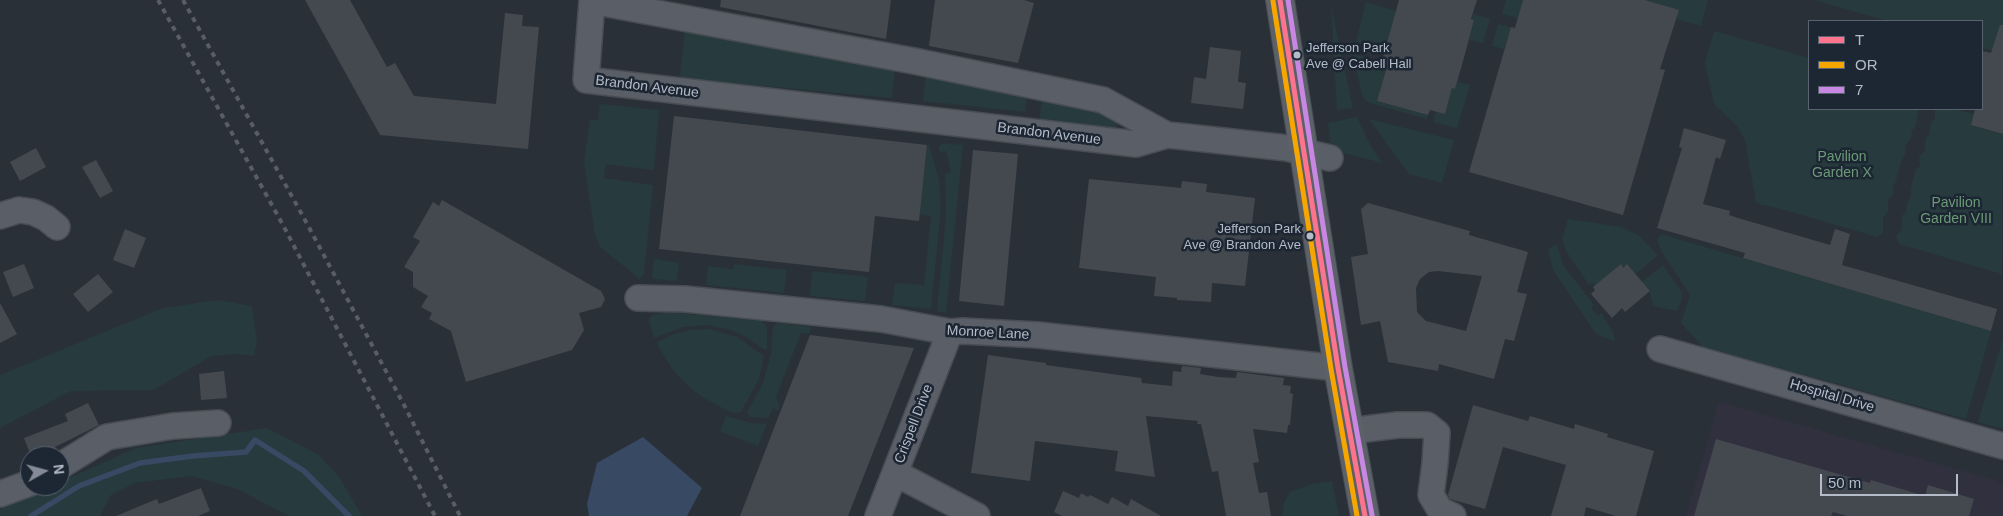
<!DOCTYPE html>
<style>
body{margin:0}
#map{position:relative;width:2003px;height:516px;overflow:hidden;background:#2a3038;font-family:Helvetica,sans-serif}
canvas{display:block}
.legend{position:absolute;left:1808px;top:20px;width:175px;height:90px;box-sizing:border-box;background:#1d2633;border:1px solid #59626f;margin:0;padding:6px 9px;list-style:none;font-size:15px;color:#b4bcc9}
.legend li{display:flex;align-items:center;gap:10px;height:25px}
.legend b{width:25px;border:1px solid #59626f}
.north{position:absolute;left:20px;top:446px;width:50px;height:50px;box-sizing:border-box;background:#1d2633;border:1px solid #59626f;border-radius:50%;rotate:83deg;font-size:14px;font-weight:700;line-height:20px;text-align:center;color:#b4bcc9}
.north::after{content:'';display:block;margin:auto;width:18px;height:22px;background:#848b96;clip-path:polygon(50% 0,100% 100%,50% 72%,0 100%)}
.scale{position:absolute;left:1820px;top:474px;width:138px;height:22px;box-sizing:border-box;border:2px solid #b4bcc9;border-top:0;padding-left:6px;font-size:15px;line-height:18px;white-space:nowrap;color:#b4bcc9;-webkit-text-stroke:4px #1d2633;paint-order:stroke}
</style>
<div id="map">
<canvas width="2003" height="516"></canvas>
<ul class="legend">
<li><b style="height:6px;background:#fc738d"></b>T</li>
<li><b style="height:6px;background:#f7a600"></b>OR</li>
<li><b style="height:6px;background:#c787e3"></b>7</li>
</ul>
<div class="north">N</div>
<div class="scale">50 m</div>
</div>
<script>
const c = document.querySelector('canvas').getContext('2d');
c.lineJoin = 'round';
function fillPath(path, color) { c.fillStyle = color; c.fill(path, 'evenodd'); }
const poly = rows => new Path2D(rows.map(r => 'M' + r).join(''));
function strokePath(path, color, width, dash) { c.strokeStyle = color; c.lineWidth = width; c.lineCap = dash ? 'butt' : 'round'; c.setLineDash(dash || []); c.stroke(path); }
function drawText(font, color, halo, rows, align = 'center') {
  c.font = font + ' Helvetica,sans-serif'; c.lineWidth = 5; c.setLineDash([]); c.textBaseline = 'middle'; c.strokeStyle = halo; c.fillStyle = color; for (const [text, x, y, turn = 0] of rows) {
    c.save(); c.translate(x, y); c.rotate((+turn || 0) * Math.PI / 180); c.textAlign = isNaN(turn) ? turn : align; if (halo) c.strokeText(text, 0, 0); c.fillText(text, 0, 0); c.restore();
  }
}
fillPath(poly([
 [1719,402,1995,480,2003,486,2003,516,1686,516]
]), '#31303e');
fillPath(poly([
 [1506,0,1523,0,1518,18,1502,14],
 [1645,0,1708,0,1701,26,1676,19,1678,10],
 [1814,0,2003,0,2003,54,1982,48,1982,21,1888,21],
 [1366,2,1396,11,1386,50,1356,42],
 [1331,5,1353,108,1337,110],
 [1473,14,1490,19,1483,43,1469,40,1474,21,1472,19],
 [1498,24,1511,27,1504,49,1492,46],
 [685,27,895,69,892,98,680,78],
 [1714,31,1809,58,1809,109,1919,109,1915,128,1912,130,1911,139,1905,146,1906,153,1902,159,1896,181,1893,187,1893,195,1888,201,1888,211,1883,218,1883,233,1877,237,1774,207,1761,205,1756,202,1745,140,1737,126,1714,104,1705,63],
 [1353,54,1382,62,1386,70,1377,101,1428,115,1427,119,1370,103,1365,100,1362,95],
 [926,76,1027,94,1025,112,923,101],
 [1457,82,1470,85,1457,128,1433,122,1436,111,1445,114,1452,88,1455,89],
 [1042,100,1103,110,1117,121,1116,131,1039,123],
 [600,104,659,110,654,170,606,164,604,178,653,185,644,273,640,279,600,247,595,234,584,162,590,120,598,120],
 [1935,109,1954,109,1974,114,1971,125,2001,134,2003,129,2002,274,1899,244,1896,236,1902,229,1902,216,1906,212,1907,203,1911,196,1911,188,1915,171,1920,165,1919,156,1925,151,1926,138,1930,134,1930,125,1935,118],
 [1357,117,1367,139,1382,163,1340,152,1331,146,1328,123],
 [1369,119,1454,140,1442,183,1409,174],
 [928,141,939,180,941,209,931,309,892,305,895,283,924,285,931,216,919,214],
 [943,143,963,145,946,313,937,311,946,216,945,174,951,172,946,151,939,152,939,146],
 [1568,219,1621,227,1638,235,1658,255,1636,274,1627,264,1623,268,1620,265,1595,286,1593,283,1589,285,1566,251,1562,239],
 [1661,235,1664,235,1991,331,1966,419,1703,347,1681,323,1690,295,1660,249,1657,239],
 [1557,244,1563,265,1594,305,1591,308,1598,316,1601,313,1613,332,1615,339,1613,341,1596,334,1553,270,1548,249],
 [654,259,679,263,677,281,654,279,652,276],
 [734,264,787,270,784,293,706,285,708,266,733,269],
 [1663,265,1682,293,1682,298,1677,311,1653,306,1650,291,1642,282],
 [812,271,868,277,865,301,810,296],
 [218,300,252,306,257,341,254,356,237,354,211,356,154,390,71,391,0,428,0,375,163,308],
 [665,312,762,321,767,327,767,349,763,349,748,338,728,329,706,325,683,327,654,338,649,320,651,316],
 [778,323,811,327,809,334,801,333,776,397,780,406,778,411,773,408,769,418,750,417,747,413,763,383,771,354,773,326],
 [709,329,737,337,764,356,759,379,741,412,735,413,726,410,704,398,690,388,673,370,658,346,658,342,674,334,690,330],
 [2003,338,2003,429,1978,422],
 [726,416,751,423,767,424,758,446,720,431],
 [267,428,319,455,339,477,362,516,289,516,237,489,192,476,135,483,111,495,100,516,0,516,0,510,51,486,60,486,60,482,136,448],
 [1332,481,1339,516,1282,516,1284,503,1290,492,1312,484]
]), '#273a3e');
fillPath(poly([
 [643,437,702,488,687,516,589,516,587,504,597,463]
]), '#384963');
strokePath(poly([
 [31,516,79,486,140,463,193,456,246,452,255,440,304,471,349,516]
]), '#384963', 5.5);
fillPath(poly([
 [305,0,350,0,387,67,395,63,414,96,496,104,505,13,523,15,522,26,539,27,528,149,380,135],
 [721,0,891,0,886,39,720,7],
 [935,0,1024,0,1034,3,1018,63,929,46],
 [1399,0,1477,0,1471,19,1474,20,1465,54,1455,89,1452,88,1445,114,1430,110,1428,115,1377,101,1386,70,1380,68],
 [1523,0,1645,0,1679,10,1660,69,1665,70,1623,215,1469,172,1511,27,1515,28],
 [2000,25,2003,25,2003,134,1971,125,1975,109,1982,109,1982,51,1991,53],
 [1210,47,1241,51,1238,82,1246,83,1243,109,1191,103,1194,77,1206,79],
 [674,116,927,145,919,221,875,216,869,272,659,249],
 [1684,128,1726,140,1720,159,1716,157,1703,204,1730,211,1729,215,1738,218,1830,245,1835,229,1850,234,1842,265,1997,309,1991,331,1743,258,1745,253,1657,228,1682,148,1679,147],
 [36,148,46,167,20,181,10,162],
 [973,150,1018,154,1004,306,959,301],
 [96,160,113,191,100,198,82,167],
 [1089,179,1181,188,1182,181,1207,184,1206,192,1255,198,1245,286,1212,283,1211,302,1177,300,1177,298,1154,296,1156,277,1079,268],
 [442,200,601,291,605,299,601,307,579,313,584,330,572,350,466,382,451,331,429,319,432,313,421,307,428,296,413,287,413,272,404,267,420,241,413,237,433,202,439,206],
 [1368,203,1470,231,1469,235,1528,252,1517,292,1527,294,1514,341,1505,339,1494,379,1439,364,1438,371,1388,362,1380,321,1361,325,1351,257,1368,254,1361,209],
 [1438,271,1482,276,1466,331,1426,321,1417,312,1416,288,1420,279,1429,272],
 [125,229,146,238,134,268,113,260],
 [24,264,34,288,13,297,3,272],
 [1621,264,1623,268,1627,264,1650,291,1625,312,1622,308,1612,318,1591,294,1595,290,1593,287],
 [98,274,113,292,88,312,73,294],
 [0,303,17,334,0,343],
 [810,335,914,348,848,516,740,516],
 [988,355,1046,363,1046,365,1141,378,1142,383,1172,386,1173,371,1181,372,1182,366,1201,368,1200,374,1218,377,1236,378,1237,372,1284,378,1283,385,1291,386,1290,393,1293,394,1290,425,1288,425,1287,433,1253,429,1259,462,1253,463,1259,493,1267,492,1271,516,1226,516,1218,471,1212,472,1201,424,1197,424,1198,421,1146,416,1155,477,1115,471,1118,451,1035,441,1030,481,971,473],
 [224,371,227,398,201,400,199,374],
 [88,403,99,425,55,447,57,450,42,456,31,456,24,438,68,421,65,414],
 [1473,405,1528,421,1530,416,1574,429,1575,424,1608,434,1607,437,1654,451,1636,516,1616,516,1586,507,1584,516,1551,516,1566,465,1503,447,1485,509,1450,499,1448,495],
 [1716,439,1870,483,1871,480,1925,496,1928,485,1974,499,1969,516,1847,516,1833,512,1831,516,1694,516],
 [201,488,210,511,198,516,116,516,157,499,159,504],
 [1063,491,1079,498,1081,493,1088,497,1090,495,1108,504,1112,497,1128,506,1131,499,1161,516,1062,516,1054,512]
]), '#444950');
const minor = poly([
 [1167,135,1103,100,914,61,592,1,586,80,1136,144,1167,135,1178,136,1287,148,1330,158],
 [0,216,19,210,33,212,46,218,57,227],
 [638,298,685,299,881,319,950,332,963,331,1038,335,1338,368],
 [1660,349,2003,446],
 [1349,431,1398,425,1427,425,1437,433,1435,463,1431,495,1440,510,1453,516],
 [60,466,107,437,173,426,218,423],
 [895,473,977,516],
 [0,494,30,483],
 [878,516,950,332]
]);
const major = poly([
 [1280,0,1338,368,1365,516]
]);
strokePath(minor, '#484c53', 28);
strokePath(major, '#484c55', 30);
strokePath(minor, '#5a5e66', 25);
strokePath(major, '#5c6168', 28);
strokePath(poly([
 [158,0,283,225,435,516],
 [183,0,305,220,403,403,460,516]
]), '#595d64', 4, [5, 5]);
strokePath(poly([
 [1280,0,1338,368,1365,516]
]), '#fc738d', 5);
strokePath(poly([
 [1273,1,1331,369,1357,516]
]), '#f7a600', 5);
strokePath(poly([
 [1288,0,1345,367,1372,515]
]), '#c787e3', 5);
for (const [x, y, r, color] of [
 [1297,55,4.5,"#b4bcc9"],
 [1310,236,4.5,"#b4bcc9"]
]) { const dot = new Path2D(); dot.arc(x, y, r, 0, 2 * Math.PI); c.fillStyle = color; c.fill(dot); strokePath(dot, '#1d2633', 2); }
drawText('13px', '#b4bcc9', '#1d2633', [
 ["Jefferson Park",1306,48],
 ["Ave @ Cabell Hall",1306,64],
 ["Jefferson Park",1301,229,"right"],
 ["Ave @ Brandon Ave",1301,245,"right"]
], 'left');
drawText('14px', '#b4bcc9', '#1d2633', [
 ["Brandon Avenue",647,87,7],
 ["Brandon Avenue",1049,134,7],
 ["Monroe Lane",988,333,3],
 ["Hospital Drive",1832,396,16],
 ["Crispell Drive",914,424,-69]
]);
drawText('14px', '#6b9a76', '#1d2633', [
 ["Pavilion",1842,157],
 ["Garden X",1842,173],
 ["Pavilion",1956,203],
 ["Garden VIII",1956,219]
]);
</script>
